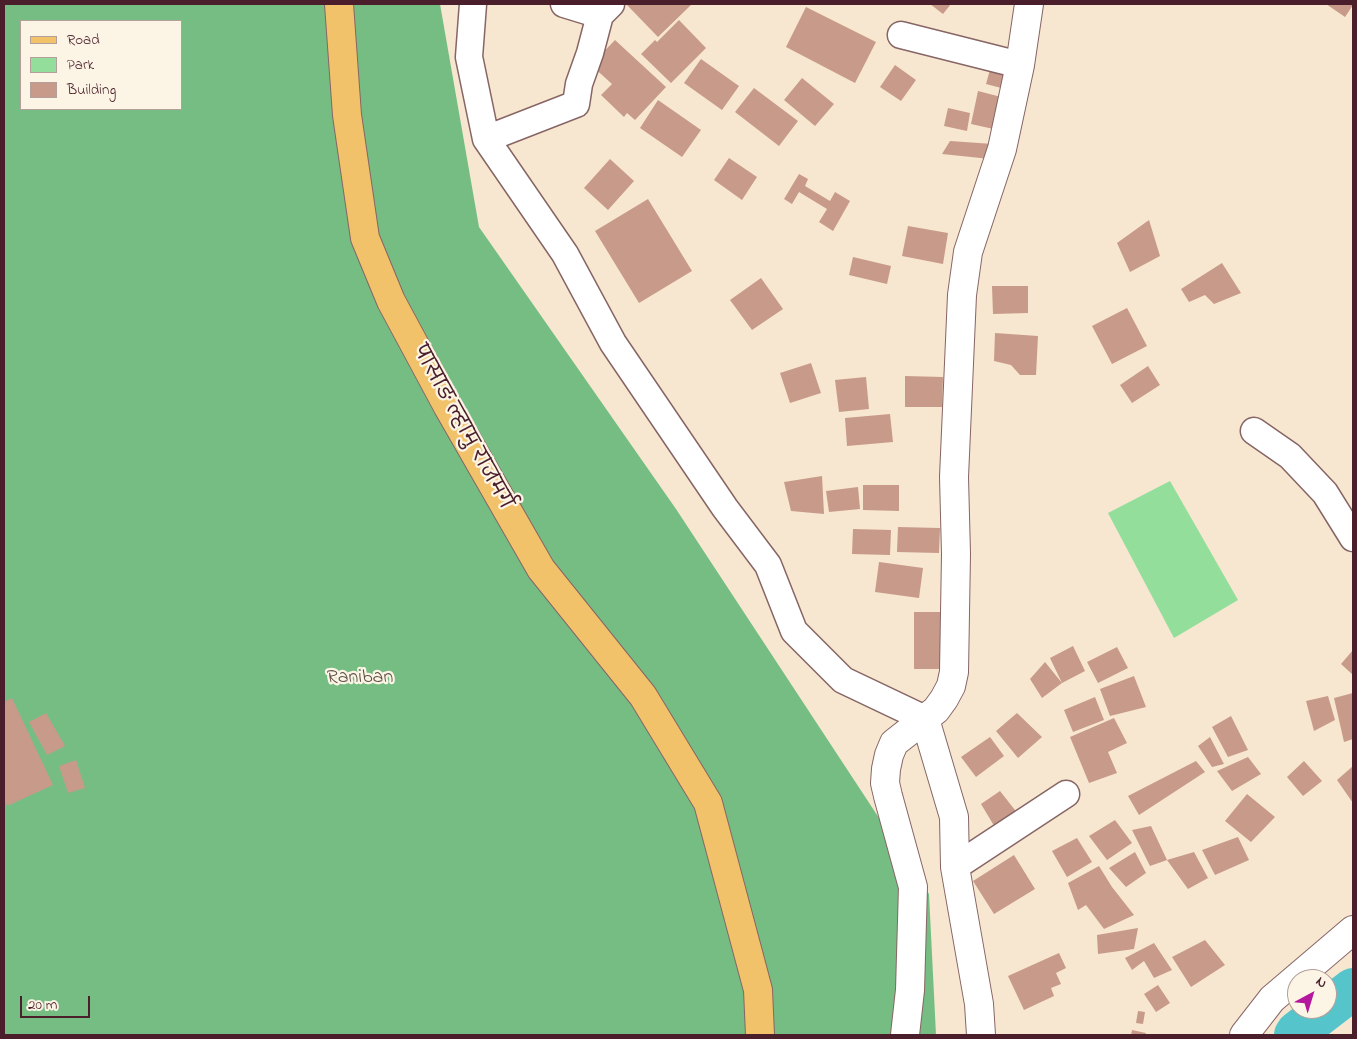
<!DOCTYPE html>
<meta charset="utf-8">
<style>
body{margin:0}
#map{position:relative;width:1357px;height:1039px;overflow:hidden;background:#f7e7d0;font-family:"Indie Flower",sans-serif}
canvas{display:block}
.frame{position:absolute;inset:0;border:5px solid #4a1f2b;pointer-events:none}
.legend{position:absolute;left:20px;top:20px;width:162px;height:90px;box-sizing:border-box;background:#fcf5e5;border:1px solid #b59f9b;margin:0;padding:6px 9px;list-style:none;font-size:15px;color:#4a1f2b}
.legend li{display:flex;align-items:center;gap:10px;height:25px}
.legend b{width:25px;border:1px solid #b59f9b}
.north{position:absolute;left:1287px;top:969px;width:50px;height:50px;box-sizing:border-box;background:#fcf5e5;border:1px solid #b59f9b;border-radius:50%;rotate:39deg;font-size:14px;font-weight:700;line-height:20px;text-align:center;color:#4a1f2b}
.north::after{content:'';display:block;margin:auto;width:18px;height:22px;background:#b5179e;clip-path:polygon(50% 0,100% 100%,50% 72%,0 100%)}
.scale{position:absolute;left:20px;top:996px;width:70px;height:22px;box-sizing:border-box;border:2px solid #4a1f2b;border-top:0;padding-left:6px;font-size:15px;line-height:18px;white-space:nowrap;color:#4a1f2b;-webkit-text-stroke:4px #fcf5e5;paint-order:stroke}
</style>
<div id="map">
<canvas width="1357" height="1039"></canvas>
<div class="frame"></div>
<ul class="legend">
<li><b style="height:6px;background:#f2c26a"></b>Road</li>
<li><b style="height:14px;background:#93de9b"></b>Park</li>
<li><b style="height:14px;background:#c89a8a"></b>Building</li>
</ul>
<div class="north">N</div>
<div class="scale">20 m</div>
</div>
<script>
const c = document.querySelector('canvas').getContext('2d');
c.lineJoin = 'round';
function fillPath(path, color) { c.fillStyle = color; c.fill(path, 'evenodd'); }
const poly = rows => new Path2D(rows.map(r => 'M' + r).join(''));
function strokePath(path, color, width, dash) { c.strokeStyle = color; c.lineWidth = width; c.lineCap = dash ? 'butt' : 'round'; c.setLineDash(dash || []); c.stroke(path); }
function drawText(font, color, halo, rows, align = 'center') {
  c.font = font + ' "Indie Flower","Playpen Sans Deva",sans-serif'; c.lineWidth = 4.5; c.setLineDash([]); c.textBaseline = 'middle'; c.strokeStyle = halo; c.fillStyle = color; for (const [text, x, y, turn = 0] of rows) {
    c.save(); c.translate(x, y); c.rotate((+turn || 0) * Math.PI / 180); c.textAlign = isNaN(turn) ? turn : align; if (halo) c.strokeText(text, 0, 0); c.fillText(text, 0, 0); c.restore();
  }
}
fillPath(poly([
 [1170,481,1238,600,1174,638,1108,513]
]), '#93de9b');
fillPath(poly([
 [4,4,440,4,479,227,676,509,929,894,936,1035,4,1035],
 [21,21,181,21,181,109,21,109]
]), '#76bd83');
strokePath(poly([
 [1295,1035,1297,1032,1353,989]
]), '#56c4cb', 42);
fillPath(poly([
 [628,4,692,4,658,37,627,5],
 [930,4,951,4,943,14],
 [1326,4,1353,4,1353,5,1345,17],
 [806,7,876,42,855,83,786,47],
 [679,20,706,48,671,83,641,54,655,40,657,42],
 [615,40,666,87,635,120,627,113,624,117,601,95,612,84,591,65],
 [701,59,739,86,722,110,684,83],
 [895,65,916,80,901,101,880,87],
 [991,66,1009,71,1005,89,986,84],
 [802,78,834,104,815,126,784,100],
 [754,88,798,121,779,146,735,112],
 [978,91,1005,98,998,130,971,124],
 [658,100,701,130,682,157,640,128],
 [948,108,970,113,967,131,944,126],
 [950,141,993,144,990,159,942,154],
 [729,158,757,177,742,200,714,180],
 [610,159,634,181,608,210,584,188],
 [799,174,808,179,805,186,830,201,835,192,850,201,833,231,819,222,827,209,799,192,792,204,784,199],
 [648,199,692,271,639,303,595,231],
 [1149,220,1160,256,1130,272,1117,243],
 [908,226,948,233,943,264,902,256],
 [853,257,891,266,887,284,849,275],
 [1222,263,1241,293,1214,304,1205,295,1189,302,1181,289],
 [761,278,783,309,752,330,730,300],
 [992,286,1028,286,1028,313,993,314],
 [1127,308,1147,346,1112,364,1092,326],
 [995,333,1038,336,1036,375,1020,375,1011,365,994,361],
 [811,363,821,393,790,403,780,373],
 [1148,366,1160,385,1132,403,1120,385],
 [905,376,943,377,942,407,905,407],
 [866,377,869,409,839,412,835,380],
 [890,414,893,442,847,446,845,418],
 [822,476,824,514,791,511,784,482],
 [863,485,899,485,899,511,863,510],
 [858,487,860,509,829,512,826,491],
 [898,527,940,528,939,553,897,552],
 [853,529,891,530,890,555,852,554],
 [879,562,923,568,919,598,875,592],
 [914,612,946,612,946,669,914,669],
 [1073,646,1085,671,1062,683,1042,698,1030,679,1045,662,1062,683,1050,658],
 [1117,647,1128,668,1098,683,1087,662],
 [1353,650,1353,675,1341,664],
 [1134,676,1146,707,1110,716,1100,689],
 [1353,693,1353,739,1344,742,1334,698],
 [1328,696,1335,720,1314,731,1306,701],
 [1095,697,1104,720,1073,732,1064,710],
 [12,698,53,785,7,806,4,798,4,702],
 [46,713,65,746,47,755,29,722],
 [1017,713,1042,737,1018,758,996,731],
 [1231,716,1248,750,1228,757,1212,727],
 [1114,718,1127,743,1108,752,1117,773,1089,783,1070,737],
 [990,737,1004,756,976,777,961,757],
 [1210,737,1224,764,1212,767,1198,746],
 [1248,757,1261,774,1232,791,1217,771],
 [76,760,85,788,68,793,59,766],
 [1196,761,1205,772,1139,815,1128,796],
 [1304,761,1322,781,1303,796,1287,777],
 [1353,766,1353,803,1337,780],
 [1000,791,1022,819,999,834,981,804],
 [1247,794,1275,817,1251,842,1225,821],
 [1115,820,1132,843,1107,860,1089,836],
 [1151,826,1167,860,1150,866,1132,830],
 [1238,837,1249,860,1215,875,1202,850],
 [1077,838,1092,862,1067,877,1052,851],
 [1135,852,1146,873,1126,887,1109,868],
 [1194,852,1208,878,1188,889,1167,860],
 [1014,855,1035,889,994,914,973,881],
 [1099,866,1112,887,1134,915,1104,929,1086,905,1078,910,1068,883],
 [1138,928,1134,949,1098,954,1097,935],
 [1205,940,1225,965,1191,987,1172,957],
 [1154,943,1172,970,1154,978,1144,961,1132,970,1125,958],
 [1059,953,1066,968,1056,973,1061,984,1051,988,1054,996,1024,1010,1008,976],
 [1158,985,1170,1003,1156,1012,1144,994],
 [1138,1011,1145,1012,1143,1024,1136,1023],
 [1132,1030,1146,1033,1145,1035,1131,1035]
]), '#c89a8a');
const minor = poly([
 [473,4,469,57,486,139,565,254,613,343,725,508,768,565,794,631,843,680,925,719],
 [564,4,600,15,611,4],
 [901,35,1020,65],
 [486,139,576,104,579,84,590,53,600,15],
 [1254,431,1290,456,1325,493,1353,538],
 [955,867,1066,794]
]);
const tertiary = poly([
 [925,719,954,817,955,867,979,1004,981,1035],
 [905,1035,910,990,913,887,888,796,885,783,886,769,889,755,894,743,936,710,944,699,951,686,954,672,956,554,954,477,962,295,968,252,1002,149,1020,65,1029,4],
 [1244,1035,1272,999,1353,930]
]);
const primary = poly([
 [339,4,347,115,365,238,391,301,448,407,541,569,643,696,708,803,758,990,760,1035]
]);
strokePath(minor, '#876565', 29);
strokePath(tertiary, '#876565', 30);
strokePath(primary, '#876565', 30);
strokePath(minor, '#fff', 26);
strokePath(tertiary, '#fff', 28);
strokePath(primary, '#f2c26a', 28);
drawText('20px', '#4a1f2b', '#fcf5e5', [
 ["पासाङ ल्हामु राजमर्ग",461,428,61]
]);
drawText('20px', '#5c4f47', '#fcf5e5', [
 ["Raniban",360,679]
]);
</script>
